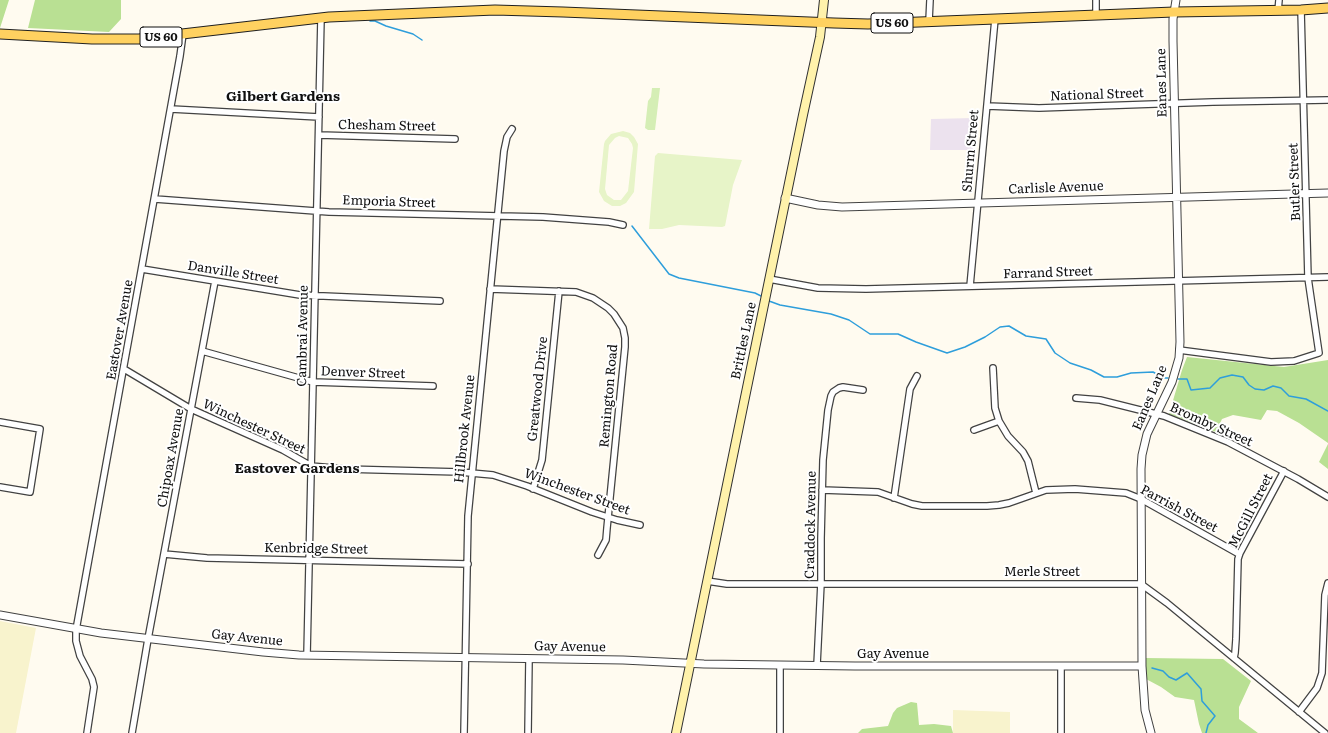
<!DOCTYPE html>
<style>
body{margin:0}
canvas{display:block;background:#fffbf0}
</style>
<canvas width="1328" height="733"></canvas>
<script>
const c = document.querySelector('canvas').getContext('2d');
c.lineJoin = 'round';
function fillPath(path, color) { c.fillStyle = color; c.fill(path, 'evenodd'); }
const poly = rows => new Path2D(rows.map(r => 'M' + r).join(''));
function strokePath(path, color, width, dash) { c.strokeStyle = color; c.lineWidth = width; c.lineCap = dash ? 'butt' : 'round'; c.setLineDash(dash || []); c.stroke(path); }
function drawText(font, color, halo, rows, align = 'center') {
  c.font = font + ' Literata,serif'; c.lineWidth = 4; c.setLineDash([]); c.textBaseline = 'middle'; c.strokeStyle = halo; c.fillStyle = color; for (const [text, x, y, turn = 0] of rows) {
    c.save(); c.translate(x, y); c.rotate((+turn || 0) * Math.PI / 180); c.textAlign = isNaN(turn) ? turn : align; if (halo) c.strokeText(text, 0, 0); c.fillText(text, 0, 0); c.restore();
  }
}
fillPath(poly([
 [974,118,975,150,930,150,931,119]
]), '#ece2ee');
fillPath(poly([
 [0,621,36,628,16,733,0,733],
 [953,710,1010,712,1010,733,953,733]
]), '#f8f3cd');
fillPath(poly([
 [652,88,660,88,655,130,648,130,645,128,648,101,651,97]
]), '#d5eeb5');
fillPath(poly([
 [0,0,9,0,0,28],
 [35,0,121,0,121,19,109,32,28,28],
 [1187,357,1284,367,1328,360,1328,443,1299,423,1277,411,1267,410,1261,420,1233,415,1222,419,1216,432,1169,414,1182,370],
 [1328,444,1328,469,1319,462],
 [1145,658,1223,659,1251,681,1239,707,1239,719,1258,733,1202,733,1199,724,1194,700,1175,697,1161,687,1146,679],
 [911,702,917,703,919,725,934,724,951,726,953,733,858,733,862,729,888,726,893,713,897,708]
]), '#b9e093');
fillPath(poly([
 [623,131,630,133,634,137,638,144,634,192,626,203,620,206,612,206,604,201,599,192,604,144,605,141,611,134],
 [619,136,628,138,632,144,633,148,628,191,621,200,614,200,607,195,605,189,609,145,615,138],
 [658,153,742,160,733,185,725,226,722,227,679,225,662,229,649,229,655,156]
]), '#e7f4c8');
strokePath(poly([
 [370,21,375,21,386,26,413,34,422,40],
 [632,226,669,274,679,278,755,293,761,296],
 [769,301,780,305,831,314,849,320,870,334,898,334,916,342,947,353,965,347,985,337,1000,327,1009,326,1026,336,1046,339,1055,353,1070,363,1091,370,1104,377,1117,377,1131,373,1153,372,1164,378,1168,378],
 [1178,379,1187,379,1191,390,1210,388,1220,378,1232,375,1243,377,1249,385,1255,389,1264,390,1273,386,1281,388,1289,396,1306,399,1328,411],
 [1152,668,1163,671,1169,677,1176,680,1187,673,1201,689,1202,701,1215,716,1208,725,1206,733]
]), '#2e9edb', 1.5);
const minor = poly([
 [1096,0,1096,15],
 [1278,11,1279,0],
 [929,21,930,0],
 [987,106,1039,108,1213,102,1328,100],
 [171,109,319,117],
 [319,135,455,139],
 [155,199,329,212,543,217,609,222,623,225],
 [142,269,300,295,440,301],
 [769,279,818,288,866,289,1328,277],
 [970,286,995,19],
 [490,289,576,292,593,298,608,308,614,314,623,328,625,338,625,347,607,528,606,540,598,555],
 [1179,350,1271,362,1294,361,1319,353,1308,278,1301,10],
 [202,351,313,382,433,386],
 [993,368,995,408,999,421,1008,436,1023,452,1028,461,1036,493],
 [124,369,191,409,283,450,311,466,344,469,460,472,493,475,527,486,592,512,617,520,640,525],
 [1076,398,1100,400,1164,416,1228,442,1298,479,1328,497],
 [0,422,40,429,30,492,0,487],
 [974,430,999,421],
 [533,489,542,460,559,291],
 [822,490,878,492,912,504,922,506,987,506,999,505,1009,503,1046,490,1075,489,1126,493,1141,499,1239,554],
 [894,498,910,389,917,376],
 [164,554,207,558,468,564],
 [707,581,727,584,1141,584,1167,603,1325,733],
 [307,655,321,18],
 [1234,658,1235,653,1236,639,1238,559,1240,553,1284,471],
 [780,665,780,733],
 [817,665,821,583,821,538,823,460,828,410,831,396,833,392,839,388,843,387,863,390],
 [1299,712,1317,688,1322,673,1325,595,1328,583],
 [87,733,94,687,92,679,80,656,76,641,76,630,180,56,183,34],
 [132,733,148,639,215,281],
 [464,733,468,516,504,151,507,137,512,129],
 [528,733,529,659],
 [1061,733,1061,666]
]);
const tertiary = poly([
 [785,198,818,205,842,207,1328,193],
 [0,615,101,633,263,652,299,655,623,660,704,664,855,666,1142,666],
 [1151,733,1145,710,1142,666,1141,469,1142,455,1147,434,1172,382,1179,358,1180,342,1173,41,1173,19,1176,0]
]);
const secondary = poly([
 [676,733,803,115,820,37,824,0]
]);
const primary = poly([
 [0,34,92,39,139,39,329,17,495,10,563,12,834,23,868,24,1174,12,1301,10,1328,8]
]);
strokePath(minor, '#424242', 8);
strokePath(tertiary, '#424242', 9);
strokePath(secondary, '#313131', 10);
strokePath(primary, '#202020', 11);
strokePath(minor, '#fff', 5.5);
strokePath(tertiary, '#fff', 7);
strokePath(secondary, '#fff2ab', 8);
strokePath(primary, '#ffd160', 9);
for (const [x, y, w] of [
 [892,23,42],
 [161,37,42]
]) { const box = new Path2D(); box.roundRect(x - w / 2, y - 10, w, 20, 3); c.fillStyle = '#fff'; c.fill(box); strokePath(box, '#0f0f0f', 1); }
drawText('bold 12px', '#0f0f0f', null, [
 ["US 60",892,23],
 ["US 60",161,37]
]);
drawText('13px', '#0f0f0f', '#fff', [
 ["Eanes Lane",1162,83,-91],
 ["National Street",1097,95,-2],
 ["Chesham Street",387,126,1],
 ["Shurm Street",971,151,-85],
 ["Butler Street",1295,182,-92],
 ["Carlisle Avenue",1056,188,-2],
 ["Emporia Street",389,202,2],
 ["Danville Street",233,273,9],
 ["Farrand Street",1048,273,-2],
 ["Eastover Avenue",120,330,-80],
 ["Cambrai Avenue",303,336,-89],
 ["Brittles Lane",744,341,-78],
 ["Denver Street",363,373,2],
 ["Greatwood Drive",538,389,-84],
 ["Remington Road",609,396,-85],
 ["Eanes Lane",1150,398,-67],
 ["Bromby Street",1211,425,24],
 ["Winchester Street",254,427,25],
 ["Hillbrook Avenue",465,429,-84],
 ["Chipoax Avenue",171,458,-80],
 ["Winchester Street",577,492,20],
 ["Parrish Street",1179,509,28],
 ["McGill Street",1251,511,-63],
 ["Craddock Avenue",811,525,-89],
 ["Kenbridge Street",316,549,1],
 ["Merle Street",1042,572],
 ["Gay Avenue",247,638,6],
 ["Gay Avenue",570,647,1],
 ["Gay Avenue",893,654]
]);
drawText('bold 14px', '#0f0f0f', '#fff', [
 ["Gilbert Gardens",283,97],
 ["Eastover Gardens",297,469]
]);
</script>
